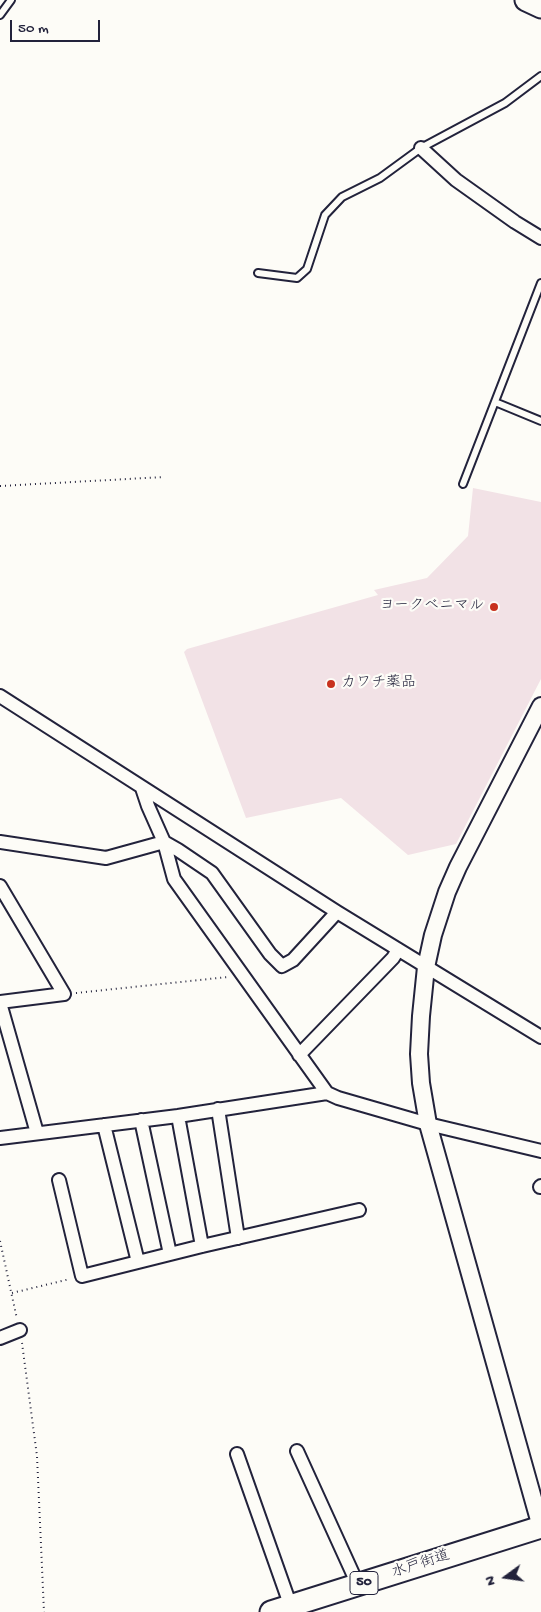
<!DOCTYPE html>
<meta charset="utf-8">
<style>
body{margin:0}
#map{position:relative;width:541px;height:1612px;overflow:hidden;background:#fdfcf7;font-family:"Gochi Hand",sans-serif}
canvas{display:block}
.north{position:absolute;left:481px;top:1552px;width:50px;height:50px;-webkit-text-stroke:4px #fdfcf7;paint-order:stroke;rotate:256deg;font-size:14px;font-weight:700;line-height:20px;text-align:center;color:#22223b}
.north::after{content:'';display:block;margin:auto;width:18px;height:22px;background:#22223b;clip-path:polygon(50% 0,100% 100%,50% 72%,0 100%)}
.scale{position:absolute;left:10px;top:20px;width:90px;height:22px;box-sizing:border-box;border:2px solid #22223b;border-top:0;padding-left:6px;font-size:15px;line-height:18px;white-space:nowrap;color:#22223b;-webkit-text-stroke:4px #fdfcf7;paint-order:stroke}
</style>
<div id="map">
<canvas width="541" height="1612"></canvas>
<div class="north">N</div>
<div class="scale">50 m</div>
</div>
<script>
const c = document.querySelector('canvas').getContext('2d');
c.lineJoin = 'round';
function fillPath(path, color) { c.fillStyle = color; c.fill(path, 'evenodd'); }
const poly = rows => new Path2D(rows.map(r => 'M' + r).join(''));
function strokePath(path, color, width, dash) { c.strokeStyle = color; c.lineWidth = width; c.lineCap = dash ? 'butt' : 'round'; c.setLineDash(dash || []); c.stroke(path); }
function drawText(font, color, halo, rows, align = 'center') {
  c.font = font + ' "Gochi Hand","Klee One",sans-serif'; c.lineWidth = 4.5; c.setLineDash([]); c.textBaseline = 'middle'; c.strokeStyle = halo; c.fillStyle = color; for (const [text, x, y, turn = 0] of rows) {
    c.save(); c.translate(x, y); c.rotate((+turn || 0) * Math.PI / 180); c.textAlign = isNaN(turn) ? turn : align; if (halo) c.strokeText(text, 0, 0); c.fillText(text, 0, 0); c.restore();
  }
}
fillPath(poly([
 [473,488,541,502,541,679,456,844,408,855,341,798,246,818,184,652,187,649,378,595,374,590,427,578,468,536]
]), '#f2e2e6');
const service = poly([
 [0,15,11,0],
 [258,273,297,278,307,269,325,215,342,197,380,178,421,148,505,103,541,76],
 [495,402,541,421],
 [463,484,541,283]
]);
const minor = poly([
 [421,148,456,180,515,222,541,238],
 [0,696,337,912,541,1037],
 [142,788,148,806,164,842,174,879,327,1093,338,1098,428,1124,541,1151],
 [0,842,106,858,164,842,178,850,212,873,270,954,282,966,293,960,337,912],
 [0,886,64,994,0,1002],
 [0,1003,37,1133],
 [299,1055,393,958,398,950],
 [218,1109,238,1238],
 [178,1116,202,1246],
 [141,1120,170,1254],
 [104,1125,138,1262],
 [0,1138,178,1116,327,1093],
 [59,1180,82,1276,202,1246,359,1210],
 [540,1187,541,1186],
 [0,1338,20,1330],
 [297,1451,358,1585],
 [237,1454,291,1607]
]);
const tertiary = poly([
 [541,1527,428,1124,421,1083,419,1054,421,1016,426,967,433,935,447,892,458,867,541,706]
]);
const primary = poly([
 [271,1612,541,1527]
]);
const trunk = poly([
 [526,0,541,7]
]);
strokePath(service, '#22223b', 10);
strokePath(minor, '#22223b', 16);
strokePath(tertiary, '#22223b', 20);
strokePath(primary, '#22223b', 25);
strokePath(trunk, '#22223b', 25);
strokePath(poly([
 [0,486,164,477],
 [76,993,228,977],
 [0,1241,17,1319],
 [12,1293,70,1279],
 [22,1343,37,1456,44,1612]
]), '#22223b', 2, [1, 4]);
strokePath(service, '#fdfcf7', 6);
strokePath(minor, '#fdfcf7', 12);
strokePath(tertiary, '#fdfcf7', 16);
strokePath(primary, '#fdfcf7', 21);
strokePath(trunk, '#fdfcf7', 21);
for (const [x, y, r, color] of [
 [494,607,5,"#c8321e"],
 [331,684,5,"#c8321e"]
]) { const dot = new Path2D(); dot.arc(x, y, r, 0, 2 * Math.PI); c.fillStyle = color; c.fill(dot); strokePath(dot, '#fdfcf7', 2); }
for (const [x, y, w] of [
 [364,1583,28]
]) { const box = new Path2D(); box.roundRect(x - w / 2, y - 11.5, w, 23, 4); c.fillStyle = '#fdfcf7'; c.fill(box); strokePath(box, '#22223b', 1); }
drawText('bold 14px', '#22223b', null, [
 ["50",364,1583]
]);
drawText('15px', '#22223b', '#fdfcf7', [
 ["ヨークベニマル",484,607],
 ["カワチ薬品",341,684,"left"]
], 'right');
drawText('15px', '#22223b', '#fdfcf7', [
 ["水戸街道",421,1565,-18]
]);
</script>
